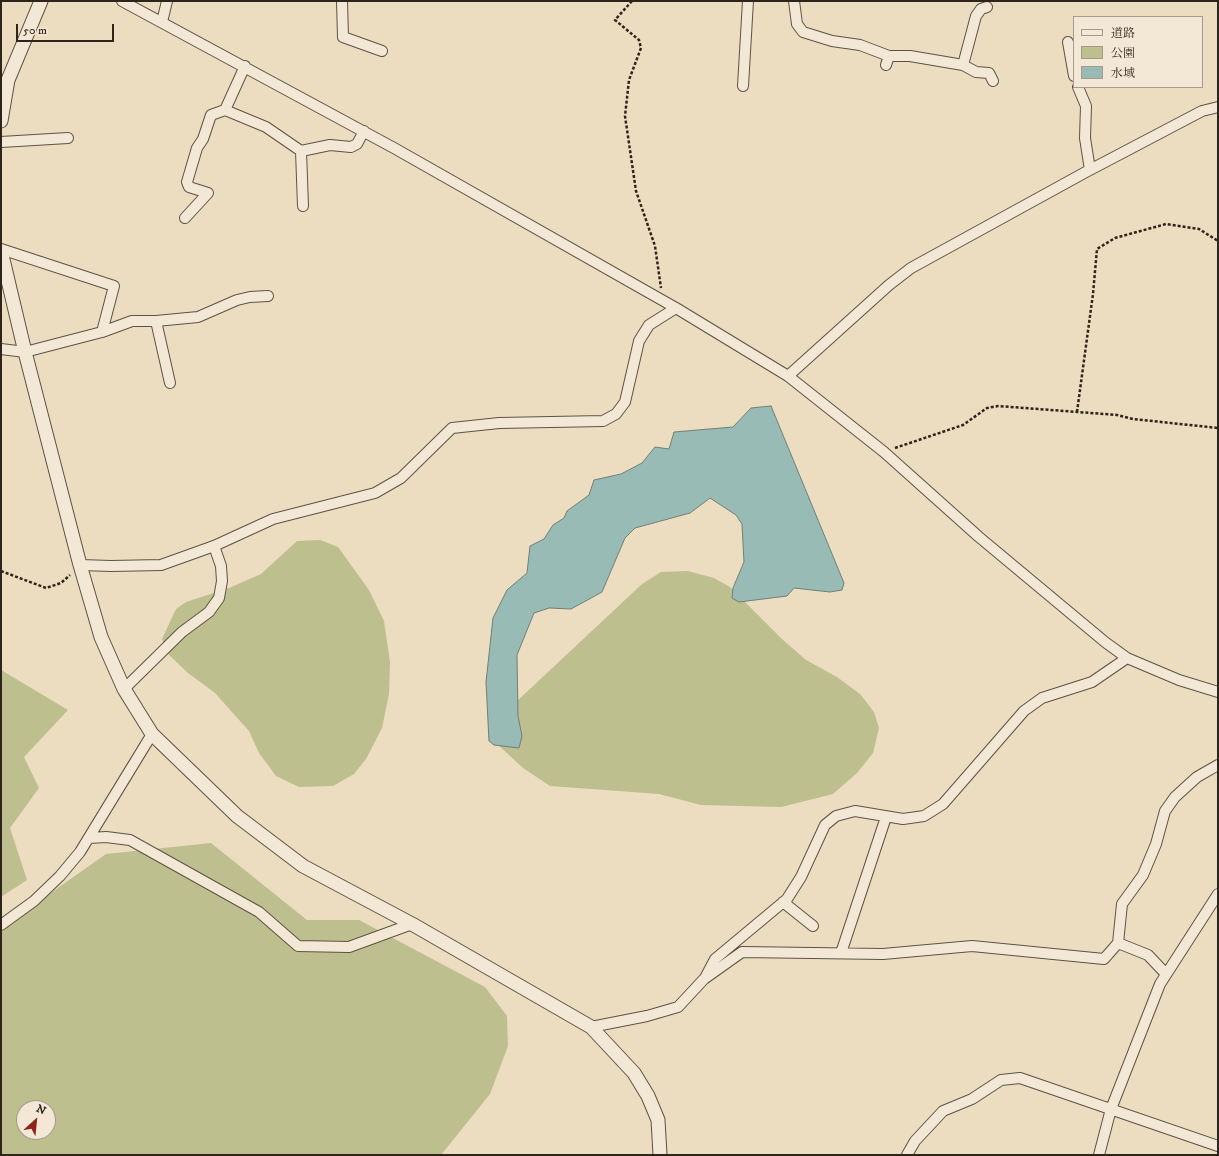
<!DOCTYPE html>
<meta charset="utf-8">
<style>
body{margin:0}
#map{position:relative;width:1219px;height:1156px;overflow:hidden;background:#ecdcc0;font-family:"IM FELL DW Pica","Noto Serif JP",serif}
canvas{display:block}
.frame{position:absolute;inset:0;border:2px solid #2f241b;pointer-events:none}
.legend{position:absolute;left:1073px;top:16px;width:130px;height:72px;box-sizing:border-box;background:#f3e8d6;border:1px solid #a59a8b;margin:0;padding:5px 7px;list-style:none;font-size:12px;color:#2f241b}
.legend li{display:flex;align-items:center;gap:8px;height:20px}
.legend b{width:20px;border:1px solid #a59a8b}
.north{position:absolute;left:16px;top:1100px;width:40px;height:40px;box-sizing:border-box;background:#f3e8d6;border:1px solid #a59a8b;border-radius:50%;rotate:27deg;font-size:11px;font-weight:700;line-height:16px;text-align:center;color:#2f241b}
.north::after{content:'';display:block;margin:auto;width:14px;height:18px;background:#8f2418;clip-path:polygon(50% 0,100% 100%,50% 72%,0 100%)}
.scale{position:absolute;left:16px;top:24px;width:98px;height:18px;box-sizing:border-box;border:2px solid #2f241b;border-top:0;padding-left:5px;font-size:12px;line-height:14px;white-space:nowrap;color:#2f241b;-webkit-text-stroke:3px #f3e8d6;paint-order:stroke}
</style>
<div id="map">
<canvas width="1219" height="1156"></canvas>
<div class="frame"></div>
<ul class="legend">
<li><b style="height:5px;background:#f3e8d6"></b>道路</li>
<li><b style="height:11px;background:#bebf8e"></b>公園</li>
<li><b style="height:11px;background:#99bbb5"></b>水域</li>
</ul>
<div class="north">N</div>
<div class="scale">50 m</div>
</div>
<script>
const c = document.querySelector('canvas').getContext('2d');
c.lineJoin = 'round';
function fillPath(path, color) { c.fillStyle = color; c.fill(path, 'evenodd'); }
const poly = rows => new Path2D(rows.map(r => 'M' + r).join(''));
function strokePath(path, color, width, dash) { c.strokeStyle = color; c.lineWidth = width; c.lineCap = dash ? 'butt' : 'round'; c.setLineDash(dash || []); c.stroke(path); }
fillPath(poly([
 [320,540,338,547,369,590,384,621,390,662,389,694,382,728,366,759,354,774,333,786,299,787,276,776,259,753,249,731,215,693,188,673,168,654,162,639,176,609,186,602,229,588,261,574,297,541],
 [688,571,714,578,730,587,782,639,806,660,837,677,860,694,874,712,879,728,873,753,857,773,833,794,781,807,701,805,659,794,550,786,523,768,495,742,500,717,642,584,661,572],
 [1,670,68,710,24,757,39,788,10,828,27,880,1,897],
 [211,843,307,920,359,920,485,987,507,1016,508,1046,490,1094,441,1155,1,1155,1,928,106,854],
 [24,1108,48,1108,48,1132,24,1132]
]), '#bebf8e');
const water = poly([
 [771,406,844,583,842,590,830,592,794,588,787,596,739,602,732,598,733,588,744,562,742,524,736,515,710,498,690,513,635,528,625,538,602,592,571,609,549,608,534,613,517,655,518,716,522,736,519,748,494,745,489,741,486,682,493,618,507,590,527,573,530,546,544,539,553,525,564,518,567,511,589,495,594,480,621,474,642,463,655,447,669,449,674,432,733,427,751,408,771,406]
]);
fillPath(water, '#99bbb5');
strokePath(water, '#6f7f77', 1);
const minor = poly([
 [122,1,394,148,676,308,788,376,884,452,979,537,1105,642,1127,658,1179,680,1218,692],
 [342,1,343,37,382,51],
 [794,1,797,24,803,32,832,41,860,45,889,56,886,65],
 [162,22,167,1],
 [1068,42,1074,76],
 [889,56,910,56,963,65,976,16,981,9,987,7],
 [963,65,976,72,989,73,993,81],
 [245,66,225,110,266,127,301,151,303,206],
 [743,86,748,1],
 [1078,87,1086,106,1085,138,1090,170],
 [1,142,68,138],
 [301,151,330,145,351,147,357,144,364,131],
 [185,218,208,193,189,187,187,182,197,148,203,139,211,115,225,110],
 [1,249,114,286,102,332,25,352,1,349],
 [156,321,198,317,237,300,250,297,268,296],
 [102,332,132,321,156,321,170,383],
 [788,376,889,285,911,268,1084,173,1202,111,1218,107],
 [80,565,111,566,161,565,214,546,273,519,375,493,401,478,452,428,499,423,603,421,616,414,625,402,639,341,649,325,676,308],
 [124,689,182,632,209,612,219,598,222,581,221,566,214,546],
 [89,838,106,837,130,840,259,912,298,946,349,947,412,924],
 [783,902,813,926],
 [1,925,34,901,60,876,80,852,152,734],
 [1118,943,1148,955,1166,974],
 [841,953,886,817],
 [706,976,715,959,787,899,801,877,825,825,836,816,855,811,903,819,924,816,943,804,1024,711,1042,698,1092,682,1127,658],
 [591,1027,647,1016,678,1007,704,979,742,952,883,954,972,946,1104,959,1118,943,1122,904,1143,875,1156,844,1165,811,1175,797,1197,777,1218,765],
 [907,1155,915,1141,943,1111,972,1099,1001,1080,1020,1078,1218,1146],
 [1099,1155,1111,1109,1160,984,1218,894]
]);
const tertiary = poly([
 [1,121,8,80,41,1],
 [1,251,25,352,80,565,101,637,124,689,152,734,237,816,303,866,412,924,591,1027,634,1073,648,1096,658,1120,660,1155]
]);
strokePath(minor, '#5e5244', 12);
strokePath(tertiary, '#5e5244', 15);
strokePath(poly([
 [632,1,615,20,639,40,641,48,629,80,625,116,636,191,655,246,661,288],
 [1077,412,1093,294,1097,249,1115,238,1166,224,1199,229,1218,241],
 [895,448,963,425,987,408,998,406,1117,415,1133,419,1218,428],
 [1,571,46,588,61,583,70,575]
]), '#2f241b', 2.5, [3, 2]);
strokePath(minor, '#f3e8d6', 10);
strokePath(tertiary, '#f3e8d6', 13);
</script>
